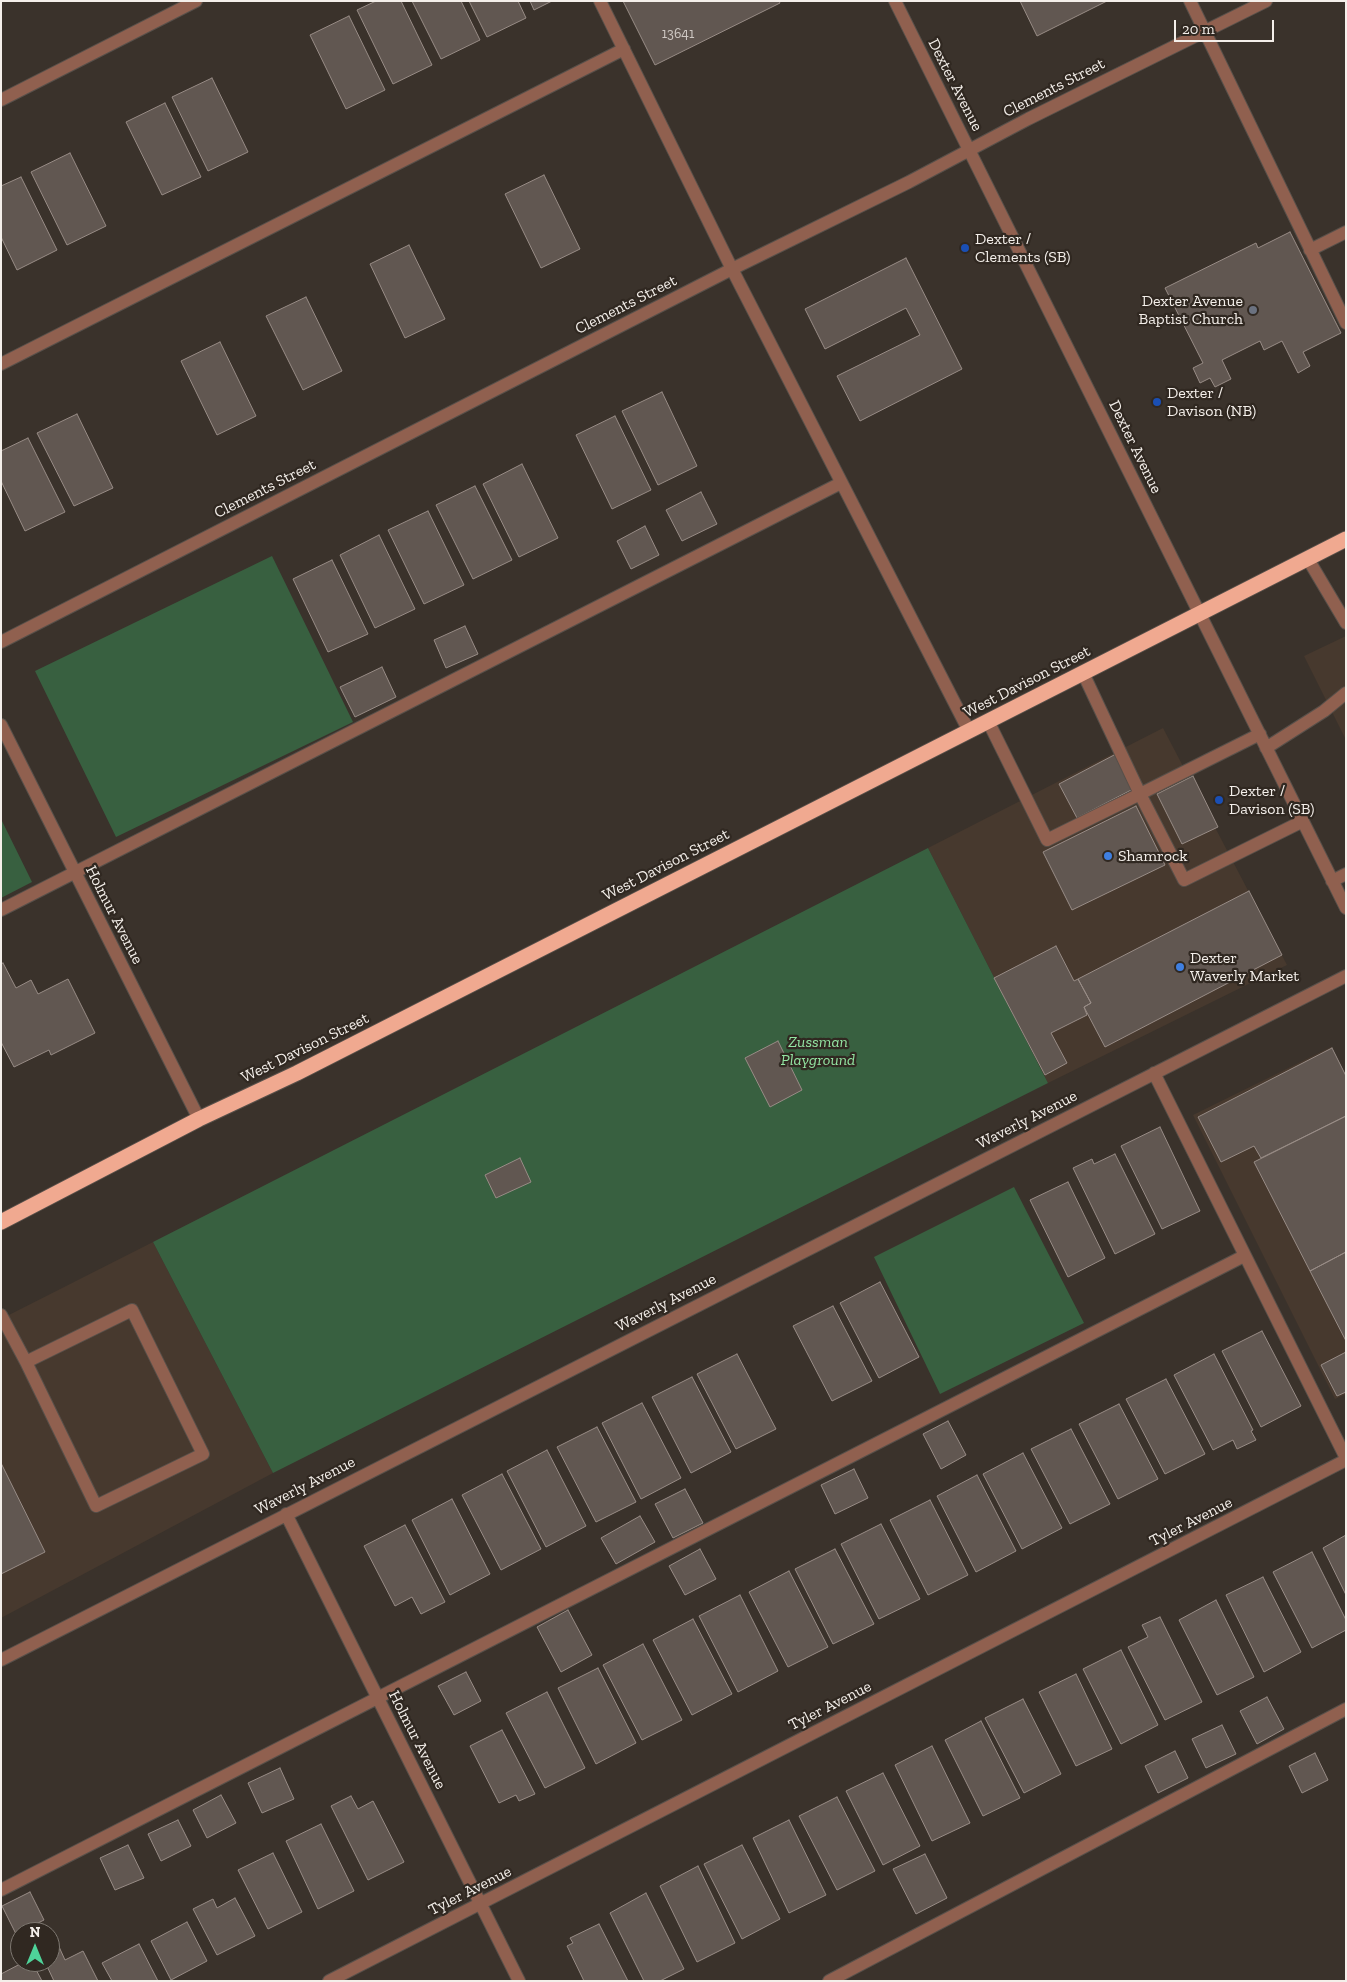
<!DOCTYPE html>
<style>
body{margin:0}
#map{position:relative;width:1347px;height:1982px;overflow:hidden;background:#3a322b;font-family:"Zilla Slab",serif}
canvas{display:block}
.frame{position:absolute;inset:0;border:2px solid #f4efea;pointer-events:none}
.north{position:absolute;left:10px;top:1922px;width:50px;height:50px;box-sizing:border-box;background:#302821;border:1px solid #7e7871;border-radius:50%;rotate:0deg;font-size:14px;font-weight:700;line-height:20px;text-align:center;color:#f4efea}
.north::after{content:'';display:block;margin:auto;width:18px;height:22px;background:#4ed399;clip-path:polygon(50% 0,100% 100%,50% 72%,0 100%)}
.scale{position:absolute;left:1174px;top:20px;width:100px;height:22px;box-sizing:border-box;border:2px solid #f4efea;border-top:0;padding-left:6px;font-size:15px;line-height:18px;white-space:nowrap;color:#f4efea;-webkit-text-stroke:4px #302821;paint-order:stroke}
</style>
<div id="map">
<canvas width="1347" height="1982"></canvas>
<div class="frame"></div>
<div class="north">N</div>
<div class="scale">20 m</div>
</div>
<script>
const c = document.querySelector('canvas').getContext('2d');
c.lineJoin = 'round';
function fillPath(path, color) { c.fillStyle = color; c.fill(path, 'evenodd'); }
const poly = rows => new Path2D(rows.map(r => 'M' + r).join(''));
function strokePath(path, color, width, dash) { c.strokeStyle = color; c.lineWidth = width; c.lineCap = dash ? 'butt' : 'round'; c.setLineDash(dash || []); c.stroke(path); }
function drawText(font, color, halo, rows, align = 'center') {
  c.font = font + ' "Zilla Slab",serif'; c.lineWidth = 4.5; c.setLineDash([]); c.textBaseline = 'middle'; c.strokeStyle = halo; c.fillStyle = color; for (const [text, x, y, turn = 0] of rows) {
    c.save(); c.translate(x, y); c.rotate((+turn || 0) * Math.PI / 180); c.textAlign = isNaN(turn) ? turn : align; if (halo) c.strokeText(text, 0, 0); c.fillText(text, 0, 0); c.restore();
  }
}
fillPath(poly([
 [1346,636,1346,740,1304,656],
 [1163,728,1287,965,1048,1083,928,848],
 [1331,1047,1346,1076,1346,1394,1335,1399,1193,1115],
 [153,1242,273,1473,1,1618,1,1319]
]), '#47392e');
fillPath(poly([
 [272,556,353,722,116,837,35,671],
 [1,819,32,882,1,898],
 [928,848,1048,1083,273,1473,153,1242],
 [1014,1187,1084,1323,940,1394,874,1257]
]), '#386040');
const building = poly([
 [376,1,401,1,432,65,393,84,357,10,376,1],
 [412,1,461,1,480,40,441,59,412,1],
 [469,1,518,1,526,18,487,37,469,1],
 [530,1,552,1,534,10,530,1],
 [623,1,779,1,780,3,655,65,623,1],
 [1020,1,1107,1,1037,36,1020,1],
 [349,16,385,90,346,109,310,35,349,16],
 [212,78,248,152,208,171,172,97,212,78],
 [165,103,201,177,162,195,126,122,165,103],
 [70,153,106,226,67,245,31,172,70,153],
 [544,175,580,249,541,268,505,194,544,175],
 [21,177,57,250,17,270,1,237,1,186,21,177],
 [1290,232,1341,333,1303,352,1310,366,1298,373,1282,341,1264,350,1260,341,1222,360,1231,379,1215,387,1210,378,1200,383,1193,368,1203,363,1165,288,1256,243,1258,248,1290,232],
 [409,245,445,319,405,338,370,264,409,245],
 [906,258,962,369,860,421,837,376,920,335,906,308,825,349,805,309,906,258],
 [306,297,342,371,303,390,266,316,306,297],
 [220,342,256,416,217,435,181,361,220,342],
 [662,392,697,466,658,485,622,411,662,392],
 [77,414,113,488,74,506,37,433,77,414],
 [615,416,651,490,612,509,576,435,615,416],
 [28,438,65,512,25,531,1,481,1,451,28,438],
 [522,464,558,538,519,557,483,484,522,464],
 [475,486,512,560,473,579,436,505,475,486],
 [701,492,717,524,682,541,666,510,701,492],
 [428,511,464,585,424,604,388,530,428,511],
 [645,526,659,555,631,569,617,541,645,526],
 [379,535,415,609,375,628,340,555,379,535],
 [332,560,368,634,328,652,293,579,332,560],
 [465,626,478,654,446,668,434,640,465,626],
 [382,667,396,697,355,717,340,687,382,667],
 [1116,754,1135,788,1077,818,1059,784,1116,754],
 [1193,776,1218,827,1182,844,1157,794,1193,776],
 [1136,806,1165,865,1072,910,1043,852,1136,806],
 [1249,891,1282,955,1105,1047,1084,1007,1091,1003,1078,979,1249,891],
 [1056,946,1074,981,1078,979,1091,1003,1084,1007,1087,1015,1051,1033,1067,1063,1045,1075,994,978,1056,946],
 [3,963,16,988,31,980,38,994,68,979,95,1033,51,1055,49,1050,14,1067,1,1042,1,964,3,963],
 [778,1041,802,1090,770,1107,745,1058,778,1041],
 [1332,1048,1346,1076,1346,1116,1261,1158,1254,1146,1221,1162,1198,1117,1332,1048],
 [1346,1116,1346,1252,1310,1271,1254,1162,1346,1116],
 [1160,1127,1200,1211,1162,1229,1121,1146,1160,1127],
 [1115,1154,1155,1234,1115,1254,1073,1168,1092,1159,1094,1164,1115,1154],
 [520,1158,531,1182,496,1198,485,1175,520,1158],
 [1068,1182,1105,1258,1068,1277,1030,1200,1068,1182],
 [1346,1252,1346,1341,1310,1271,1346,1252],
 [880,1282,919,1357,879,1378,840,1303,880,1282],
 [833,1306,872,1381,832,1401,793,1326,833,1306],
 [1262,1331,1301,1406,1261,1427,1222,1351,1262,1331],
 [1346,1352,1346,1392,1337,1396,1321,1365,1346,1352],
 [737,1354,776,1429,736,1449,697,1374,737,1354],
 [1214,1354,1253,1430,1251,1431,1256,1440,1237,1449,1233,1440,1213,1450,1174,1375,1214,1354],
 [692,1377,731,1452,691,1473,652,1397,692,1377],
 [1166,1379,1205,1454,1165,1474,1126,1399,1166,1379],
 [642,1403,681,1478,641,1499,602,1423,642,1403],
 [1119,1404,1158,1479,1118,1499,1079,1424,1119,1404],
 [948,1421,966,1455,941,1469,923,1434,948,1421],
 [597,1427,636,1502,596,1522,557,1447,597,1427],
 [1071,1429,1110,1504,1070,1524,1031,1449,1071,1429],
 [547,1450,586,1526,546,1547,507,1471,547,1450],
 [1023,1453,1062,1528,1022,1549,983,1474,1023,1453],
 [1,1463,45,1552,1,1574,1,1463],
 [854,1469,868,1498,835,1514,821,1485,854,1469],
 [502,1474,541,1549,501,1570,462,1495,502,1474],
 [977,1475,1016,1551,976,1572,937,1496,977,1475],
 [685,1489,703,1523,673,1538,655,1504,685,1489],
 [452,1499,490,1574,450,1595,412,1520,452,1499],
 [930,1500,968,1575,928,1595,890,1520,930,1500],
 [640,1516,655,1542,616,1564,601,1538,640,1516],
 [881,1524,920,1599,879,1619,841,1544,881,1524],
 [405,1525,445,1602,421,1614,412,1597,395,1606,364,1546,405,1525],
 [1346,1535,1346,1595,1323,1548,1346,1535],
 [700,1549,716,1579,685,1595,669,1566,700,1549],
 [835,1549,874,1624,833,1644,795,1569,835,1549],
 [1312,1552,1346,1620,1346,1630,1312,1648,1273,1572,1312,1552],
 [789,1571,828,1647,788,1667,749,1592,789,1571],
 [1263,1577,1301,1652,1264,1672,1226,1595,1263,1577],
 [740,1595,778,1671,738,1692,699,1616,740,1595],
 [1216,1600,1254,1677,1217,1695,1179,1620,1216,1600],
 [568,1610,592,1655,561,1672,537,1627,568,1610],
 [1160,1617,1202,1702,1165,1720,1128,1647,1148,1637,1142,1625,1160,1617],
 [693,1619,732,1694,692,1715,653,1640,693,1619],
 [643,1644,682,1720,642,1740,603,1665,643,1644],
 [1121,1650,1158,1725,1121,1744,1083,1669,1121,1650],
 [598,1668,636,1743,596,1764,558,1688,598,1668],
 [466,1672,481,1701,454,1715,438,1686,466,1672],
 [1076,1674,1112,1749,1076,1766,1039,1692,1076,1674],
 [547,1692,585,1768,545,1788,506,1713,547,1692],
 [1267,1697,1284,1729,1257,1744,1240,1711,1267,1697],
 [1023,1699,1061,1774,1024,1793,985,1718,1023,1699],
 [981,1721,1020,1798,983,1816,945,1740,981,1721],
 [1222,1725,1236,1754,1206,1768,1192,1739,1222,1725],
 [502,1730,535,1794,519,1801,516,1795,499,1803,470,1746,502,1730],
 [932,1746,970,1823,932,1841,895,1765,932,1746],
 [1175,1751,1188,1778,1158,1793,1145,1766,1175,1751],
 [1315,1753,1328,1780,1302,1793,1289,1766,1315,1753],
 [280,1768,294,1799,262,1813,248,1783,280,1768],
 [883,1773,920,1846,883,1865,846,1791,883,1773],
 [221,1795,236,1823,207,1838,193,1810,221,1795],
 [351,1796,358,1809,373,1801,404,1862,368,1880,331,1806,351,1796],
 [837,1797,875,1871,837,1890,799,1816,837,1797],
 [178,1820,191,1846,161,1861,148,1834,178,1820],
 [789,1820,826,1895,789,1913,753,1838,789,1820],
 [321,1824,354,1891,318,1909,286,1841,321,1824],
 [128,1845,144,1878,115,1890,100,1858,128,1845],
 [742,1845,780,1919,742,1939,704,1864,742,1845],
 [273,1853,302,1912,268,1929,238,1870,273,1853],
 [925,1854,947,1898,916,1914,893,1869,925,1854],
 [698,1866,735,1943,697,1962,660,1886,698,1866],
 [30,1892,44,1920,16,1934,2,1906,30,1892],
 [646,1893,684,1969,660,1981,644,1981,610,1913,646,1893],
 [235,1898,255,1936,217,1955,193,1909,213,1899,217,1908,235,1898],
 [187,1922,207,1961,171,1980,151,1941,187,1922],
 [599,1924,628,1981,584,1981,567,1946,573,1943,570,1938,599,1924],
 [139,1944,158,1981,112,1981,102,1963,139,1944],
 [60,1949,65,1960,83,1951,98,1981,54,1981,45,1962,50,1962,50,1953,60,1949],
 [24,1962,32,1962,42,1981,1,1981,1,1974,24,1962]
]);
fillPath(building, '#615751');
strokePath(building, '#988c86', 1);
const minor = poly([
 [600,1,732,269,969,731],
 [895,1,1346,908],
 [1190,1,1346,323],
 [1,100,196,1],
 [1310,250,1346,232],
 [1,364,624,49],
 [1308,559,1346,623],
 [1,642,732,269,909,182,1028,119,1266,1],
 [1083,673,1140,794,1260,734],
 [988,721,1047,840,1140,794,1184,880,1303,821],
 [1,725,199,1119],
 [1266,748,1324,711,1346,693],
 [1332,881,1346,874],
 [1,910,841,483],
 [1154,1073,1346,1458],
 [1,1315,26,1362,96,1506,203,1454,132,1310,26,1362],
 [286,1514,519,1981],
 [1,1660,1346,976],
 [1,1890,1244,1256],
 [329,1981,1346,1460],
 [829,1981,1346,1709]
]);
const highway = poly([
 [1,1222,199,1119,297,1073,1346,539]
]);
strokePath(minor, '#58504a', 14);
strokePath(highway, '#58504a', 17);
strokePath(minor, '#90604f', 12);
strokePath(highway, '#f0a990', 15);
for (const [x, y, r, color] of [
 [965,248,5,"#1a4fb4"],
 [1253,310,5,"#6b7280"],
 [1157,402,5,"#1a4fb4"],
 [1219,800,5,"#1a4fb4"],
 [1108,856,5,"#3f7fe0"],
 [1180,967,5,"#3f7fe0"]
]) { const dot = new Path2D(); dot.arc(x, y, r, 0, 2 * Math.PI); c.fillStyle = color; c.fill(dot); strokePath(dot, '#302821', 2); }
drawText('14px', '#cfc9c4', null, [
 ["13641",678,34]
]);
drawText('16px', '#f4efea', '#302821', [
 ["Dexter Avenue",955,85,63],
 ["Clements Street",1054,88,-27],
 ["Clements Street",626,305,-27],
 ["Dexter Avenue",1135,447,64],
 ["Clements Street",265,489,-27],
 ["West Davison Street",1027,682,-27],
 ["West Davison Street",666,865,-27],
 ["Holmur Avenue",114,915,63],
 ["West Davison Street",305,1048,-26],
 ["Waverly Avenue",1027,1120,-27],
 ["Waverly Avenue",666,1303,-27],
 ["Waverly Avenue",305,1486,-27],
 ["Tyler Avenue",1191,1522,-27],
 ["Tyler Avenue",830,1706,-27],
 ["Holmur Avenue",417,1740,63],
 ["Tyler Avenue",470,1891,-27]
]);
drawText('16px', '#f4efea', '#302821', [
 ["Dexter /",975,239],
 ["Clements (SB)",975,257],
 ["Dexter Avenue",1243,301,"right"],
 ["Baptist Church",1243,319,"right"],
 ["Dexter /",1167,393],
 ["Davison (NB)",1167,411],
 ["Dexter /",1229,791],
 ["Davison (SB)",1229,809],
 ["Shamrock",1118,856],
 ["Dexter",1190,958],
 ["Waverly Market",1190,976]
], 'left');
drawText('italic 16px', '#93e4a2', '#302821', [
 ["Zussman",818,1042],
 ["Playground",818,1060]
]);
</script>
